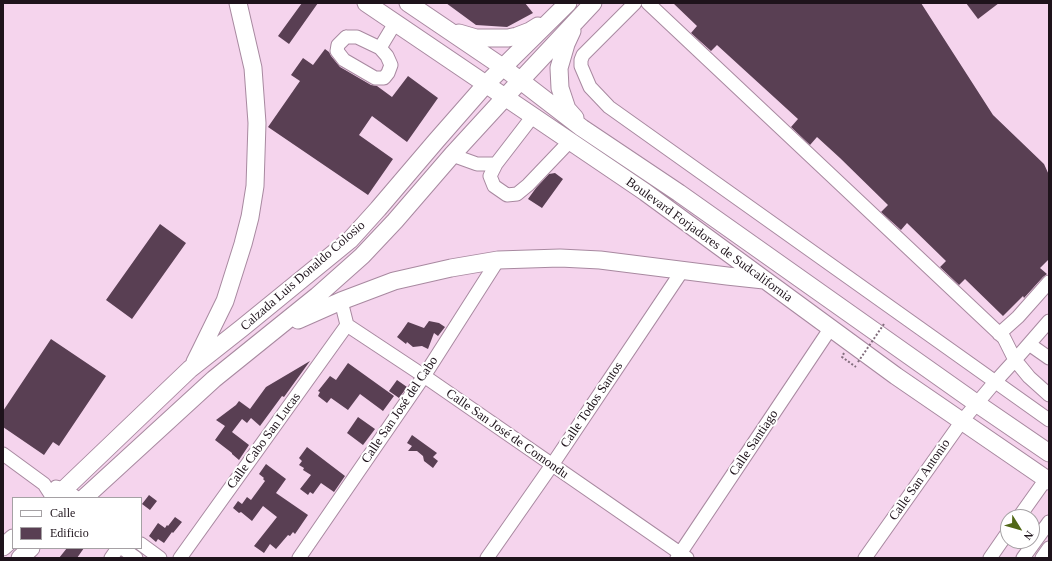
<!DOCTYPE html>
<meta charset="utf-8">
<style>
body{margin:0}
#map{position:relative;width:1052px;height:561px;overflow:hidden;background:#f5d4ed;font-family:"Times New Roman",serif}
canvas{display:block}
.frame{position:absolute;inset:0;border:4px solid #1e131b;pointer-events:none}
.legend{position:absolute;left:12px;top:497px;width:130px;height:52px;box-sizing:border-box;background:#fff;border:1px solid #a5a1a4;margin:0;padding:5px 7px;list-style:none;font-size:12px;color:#1e131b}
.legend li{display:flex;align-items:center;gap:8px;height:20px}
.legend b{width:20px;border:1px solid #a5a1a4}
.north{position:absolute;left:1000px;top:509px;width:40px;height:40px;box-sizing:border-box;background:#fff;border:1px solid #a5a1a4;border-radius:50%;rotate:127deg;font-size:11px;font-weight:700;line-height:16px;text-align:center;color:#1e131b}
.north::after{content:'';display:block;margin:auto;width:14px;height:18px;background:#516817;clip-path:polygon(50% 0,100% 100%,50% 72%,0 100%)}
</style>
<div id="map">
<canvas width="1052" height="561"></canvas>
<div class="frame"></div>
<ul class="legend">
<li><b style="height:5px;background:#fff"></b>Calle</li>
<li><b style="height:11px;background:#593f53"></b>Edificio</li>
</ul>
<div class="north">N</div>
</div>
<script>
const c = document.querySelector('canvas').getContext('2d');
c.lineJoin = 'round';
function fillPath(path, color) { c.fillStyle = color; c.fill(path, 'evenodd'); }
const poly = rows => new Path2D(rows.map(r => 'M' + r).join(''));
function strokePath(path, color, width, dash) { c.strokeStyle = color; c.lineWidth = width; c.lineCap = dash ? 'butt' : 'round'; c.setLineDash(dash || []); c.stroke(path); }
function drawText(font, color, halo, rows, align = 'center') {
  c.font = font + ' "Times New Roman",serif'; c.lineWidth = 4; c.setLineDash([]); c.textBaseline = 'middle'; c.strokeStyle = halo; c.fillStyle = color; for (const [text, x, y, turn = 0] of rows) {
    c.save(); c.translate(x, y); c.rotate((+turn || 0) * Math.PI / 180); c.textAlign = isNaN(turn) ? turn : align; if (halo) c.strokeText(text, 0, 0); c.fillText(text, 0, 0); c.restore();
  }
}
fillPath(poly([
 [302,3,318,3,289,44,278,36],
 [446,3,525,3,533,13,507,27,476,25],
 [673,3,921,3,993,115,1044,164,1049,175,1049,259,1040,268,1047,274,1043,277,1024,298,1023,296,1003,316,965,279,959,285,940,267,946,261,907,223,901,230,881,212,888,205,840,158,817,137,810,145,791,127,798,119,717,45,711,51,691,33,697,26],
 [966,3,999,3,978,19],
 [325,49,329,52,331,56,340,67,371,85,377,86,392,97,408,76,438,98,407,142,372,116,359,135,393,159,368,195,268,127,300,81,291,75,303,58,313,65],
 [555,173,563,179,542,208,528,199,536,188,549,174],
 [160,224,186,243,132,319,106,300],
 [429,321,439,323,445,327,438,336,434,333,428,349,422,346,413,347,407,342,406,344,397,337,401,332,408,322,424,328],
 [51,339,106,376,59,446,53,442,44,455,3,427,3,411],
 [310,361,284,397,282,396,260,426,251,418,247,423,242,419,232,432,249,445,239,460,232,454,232,453,215,440,225,426,216,420,236,405,239,401,250,409,266,387],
 [348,363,394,396,383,411,360,394,348,410,331,398,327,403,318,396,320,392,318,391,330,376,336,380],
 [397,380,407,387,399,398,389,391],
 [358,417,375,429,363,445,347,433],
 [412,435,437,453,433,457,438,461,433,468,424,461,423,456,417,451,408,451,412,446,407,443],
 [307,447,345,476,334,492,321,483,313,494,310,492,308,495,300,489,311,475,303,470,304,468,299,465,302,461,299,458],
 [266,464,286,479,276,493,308,515,295,534,293,532,290,536,288,535,276,549,270,544,264,553,254,546,277,517,263,506,252,521,241,512,239,513,233,508,238,501,242,504,247,497,251,500,265,481,263,479,264,478,259,474],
 [149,495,157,501,150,510,142,504],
 [175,517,182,522,173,533,172,532,164,543,158,539,156,542,149,536,158,523,165,528,167,525,168,526],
 [67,548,84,548,77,558,59,558]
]), '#593f53');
const minor = poly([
 [635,3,583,55,581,60,581,66,590,87,609,107,1049,420],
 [648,3,1004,338,1015,360,1029,377,1049,395],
 [346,37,357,37,380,48,387,56,391,65,388,73,384,78,375,78,344,60,337,51,338,45,346,37],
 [380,48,395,23],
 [533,116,496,164,490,176,494,186,507,195,517,194,528,185,570,141],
 [452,155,477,164,496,164],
 [341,301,347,325,424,376,687,558],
 [999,334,1018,317,1049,282],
 [1029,344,1049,358],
 [3,454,44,484,53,498],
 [56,487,64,489,77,498],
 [1019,517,1046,479],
 [141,544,160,558],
 [122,548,136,558],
 [111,558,118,548],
 [180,558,347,325],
 [299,558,424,376,498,260],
 [487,558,552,465,682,271],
 [677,558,830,329],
 [865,558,962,421,995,382,1015,360,1049,321],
 [990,558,1008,532],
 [1023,558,1049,522],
 [1042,558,1049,548]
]);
const major = poly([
 [366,3,645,192,896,376,1049,481],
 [408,3,504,68,582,128,679,193,976,403,1049,453],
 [572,31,566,44,559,68,560,88,567,109,575,118],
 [459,33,476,38,508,38,517,36,530,31,538,26],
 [298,320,341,301,394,281,451,268,498,260,560,258,600,260,727,276,764,280],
 [195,362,201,350,225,301,243,244,250,217,255,186,257,123,253,68,238,3],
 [55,498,190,369,242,328,350,240,378,209,436,141,486,84,568,3],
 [84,498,214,379,317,296,362,256,395,221,452,155,520,81,593,3],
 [3,547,13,538],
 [20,558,31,548]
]);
strokePath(minor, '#a889a0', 15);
strokePath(major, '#a889a0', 19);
strokePath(poly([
 [844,353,842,357,856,367]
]), '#816c7b', 2, [2, 2]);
strokePath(minor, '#fff', 13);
strokePath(major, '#fff', 17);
strokePath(poly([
 [858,362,884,324]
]), '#816c7b', 2, [2, 2]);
drawText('13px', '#1e131b', '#fff', [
 ["Boulevard Forjadores de Sudcalifornia",709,240,36],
 ["Calzada Luis Donaldo Colosio",303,276,-41],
 ["Calle Todos Santos",592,405,-56],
 ["Calle San José del Cabo",400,410,-56],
 ["Calle San José de Comondu",507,434,35],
 ["Calle Cabo San Lucas",264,441,-54],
 ["Calle Santiago",754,443,-56],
 ["Calle San Antonio",920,480,-55]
]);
</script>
